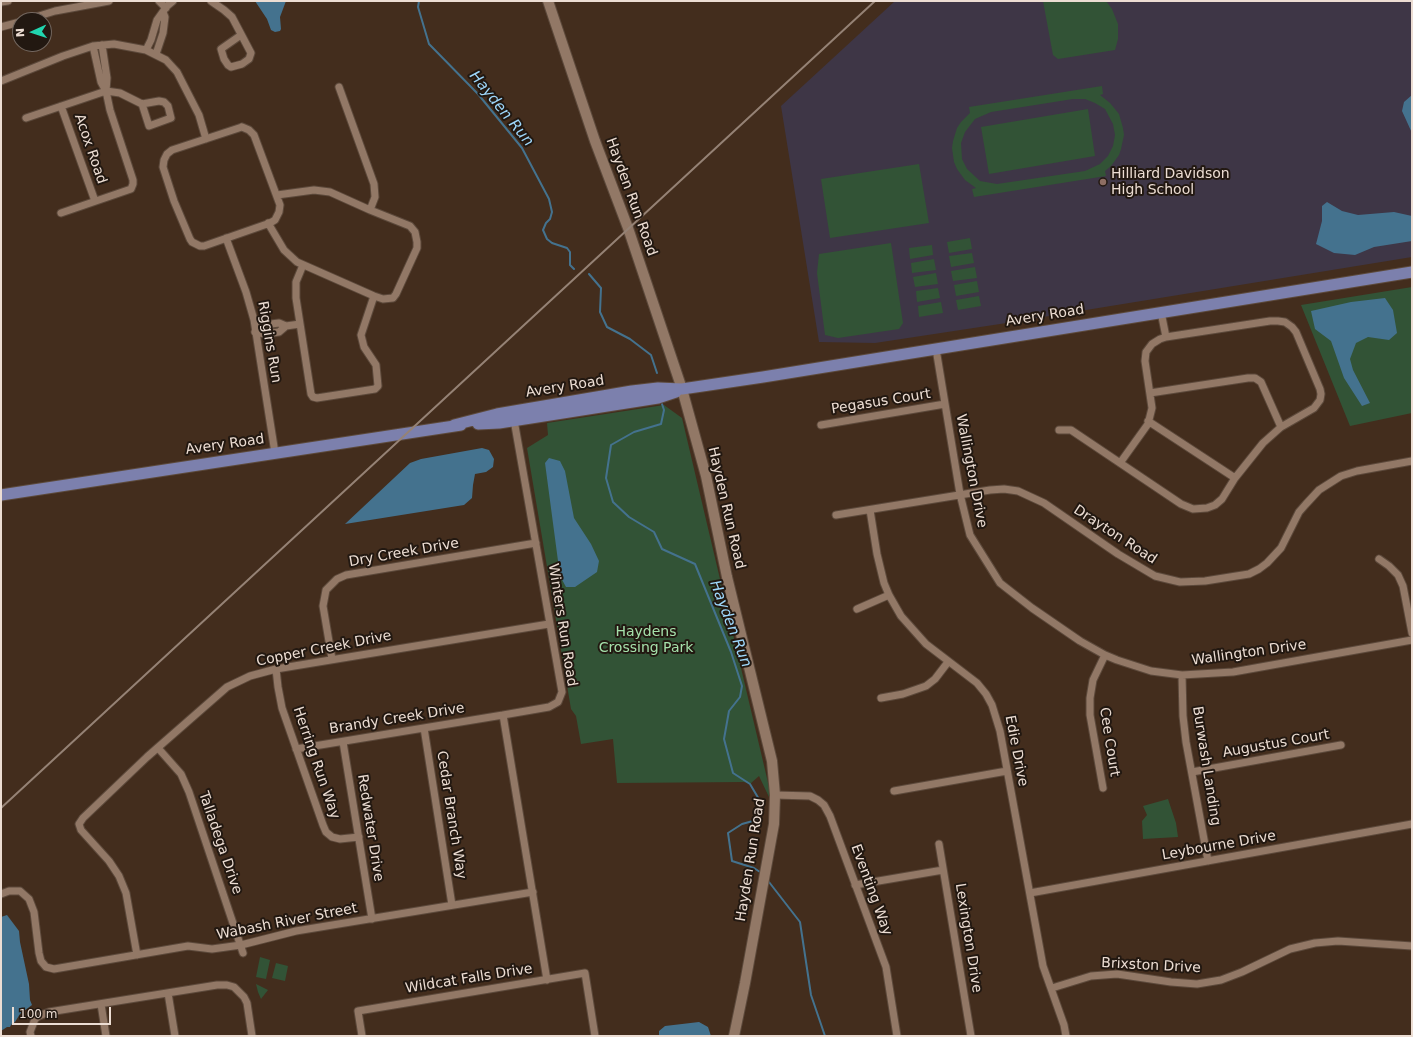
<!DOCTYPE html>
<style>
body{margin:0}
#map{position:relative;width:1413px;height:1037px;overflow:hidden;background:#432d1d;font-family:"DejaVu Sans",sans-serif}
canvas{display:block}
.frame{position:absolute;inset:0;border:2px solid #ecddd3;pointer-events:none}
.north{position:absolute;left:12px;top:12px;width:40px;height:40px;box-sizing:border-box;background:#221811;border:1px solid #73675f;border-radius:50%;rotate:267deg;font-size:11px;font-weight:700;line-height:16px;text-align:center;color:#ecddd3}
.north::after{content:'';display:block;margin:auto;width:14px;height:18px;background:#21d5af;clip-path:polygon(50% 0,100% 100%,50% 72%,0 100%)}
.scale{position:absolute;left:12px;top:1007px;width:99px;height:18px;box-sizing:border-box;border:2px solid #ecddd3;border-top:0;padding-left:5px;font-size:12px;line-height:14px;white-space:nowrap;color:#ecddd3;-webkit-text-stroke:3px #221811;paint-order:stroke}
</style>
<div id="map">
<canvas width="1413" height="1037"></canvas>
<div class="frame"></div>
<div class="north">N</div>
<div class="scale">100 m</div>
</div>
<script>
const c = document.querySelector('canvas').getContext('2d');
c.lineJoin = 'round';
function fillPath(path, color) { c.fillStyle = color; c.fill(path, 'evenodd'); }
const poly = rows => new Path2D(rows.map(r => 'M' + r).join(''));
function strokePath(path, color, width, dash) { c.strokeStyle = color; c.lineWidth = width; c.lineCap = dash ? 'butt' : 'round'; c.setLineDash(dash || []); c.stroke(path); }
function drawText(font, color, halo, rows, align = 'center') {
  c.font = font + ' "DejaVu Sans",sans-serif'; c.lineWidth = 4; c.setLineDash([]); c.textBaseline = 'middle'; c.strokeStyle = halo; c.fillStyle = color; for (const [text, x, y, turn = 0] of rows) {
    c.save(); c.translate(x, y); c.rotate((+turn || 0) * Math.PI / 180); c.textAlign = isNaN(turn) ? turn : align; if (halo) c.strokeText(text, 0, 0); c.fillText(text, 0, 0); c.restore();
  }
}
fillPath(poly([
 [895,1,1412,1,1412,257,1000,324,875,343,819,342,781,106]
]), '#3e3646');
fillPath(poly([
 [1043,1,1106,1,1112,9,1118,24,1118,39,1115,50,1058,59,1053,55],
 [1102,86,1103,94,1100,95,1110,103,1119,114,1123,128,1124,135,1121,149,1119,155,1111,166,1105,171,1106,176,974,197,972,189,976,188,965,180,957,169,954,162,952,148,953,141,957,128,961,122,970,113,969,107],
 [1073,99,1085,99,1095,103,1105,109,1113,124,1115,135,1113,146,1108,156,1100,164,1085,171,997,184,980,181,967,169,962,159,961,143,965,132,975,119,991,112],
 [1088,109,1095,156,989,174,981,127],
 [919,164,929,223,830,238,821,179],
 [970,238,972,249,949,253,947,242],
 [891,243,903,323,899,329,838,338,825,335,817,273,819,254],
 [932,245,933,255,910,259,909,248],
 [972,253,974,263,951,267,949,256],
 [934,259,936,270,912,273,911,263],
 [975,267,977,278,953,281,951,271],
 [936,273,938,284,915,287,913,277],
 [977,281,979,292,956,296,954,285],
 [1412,287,1412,413,1350,426,1301,305],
 [938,288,940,298,917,302,916,291],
 [979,296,981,306,958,310,956,300],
 [941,302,943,313,919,317,918,306],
 [664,405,682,418,770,791,769,797,759,776,750,784,744,782,617,783,613,739,581,744,576,716,571,709,527,448,548,435,547,423],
 [1168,799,1176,823,1178,837,1143,839,1142,821,1147,815,1143,806],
 [260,957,270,960,266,979,256,977],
 [276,963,288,966,285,981,272,978],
 [256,984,268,990,261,999,258,992]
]), '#325336');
fillPath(poly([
 [255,1,286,1,280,17,281,29,280,31,275,32,271,30,267,19],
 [1412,95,1412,133,1402,111,1404,102],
 [1327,202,1342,211,1358,215,1394,212,1412,216,1412,241,1374,247,1355,255,1334,253,1316,244,1322,221,1322,206],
 [1385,298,1393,310,1397,333,1389,340,1368,337,1356,343,1350,359,1353,370,1370,403,1362,406,1344,378,1331,341,1315,329,1311,311,1351,302],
 [482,448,489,450,494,459,493,467,486,472,475,474,473,485,472,498,464,505,345,524,410,463,421,459],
 [549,458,560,461,565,471,574,518,591,544,599,561,597,572,575,587,566,587,560,576,545,463],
 [7,915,19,931,20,942,29,984,30,1000,32,1005,20,1014,15,1022,11,1025,10,1027,7,1027,1,1031,1,917],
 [699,1022,708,1027,711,1036,659,1036,659,1031,665,1026]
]), '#44728e');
strokePath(poly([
 [419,1,418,7,429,44,478,94,522,148,549,199,552,212,550,219,546,223,543,230,547,239,552,243,567,248,570,252,570,265,574,269],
 [589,274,601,288,600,312,607,327,630,339,651,355,657,373],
 [662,404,664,410,661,424,634,432,611,445,606,478,613,502,629,517,654,532,662,549,695,564,731,652,742,686,740,697,729,711,724,739,733,773,750,784,763,806,760,819,742,824,728,833,732,861,754,868,760,872],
 [769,882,800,922,811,995,825,1036]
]), '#44728e', 2);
const street = poly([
 [159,1,166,8],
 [211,1,224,10,232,17,251,53,249,59,242,64,231,67,228,65,224,59,221,49,241,35],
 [1,2,8,1],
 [26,20,55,11,109,1],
 [1,27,20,22],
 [93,46,101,82,106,91],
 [146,50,151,40,157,20,167,6,173,1],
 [156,54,163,33,165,17,163,12],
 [1,81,63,56,93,46,114,44,146,50,166,60,177,72,199,115,206,139],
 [339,87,374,184,375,197,370,210],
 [61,106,95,201],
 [26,118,106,91,120,93,142,104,149,126,171,118,168,106,164,102,159,101,142,104],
 [242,127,249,130,254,135,280,205,279,212,275,220,270,223,204,246,200,246,192,242,190,239,174,201,163,167,164,160,167,154,172,150,242,127],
 [61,213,131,189,133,184,133,180,110,110,106,91,107,78,102,45],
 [268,223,284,250,297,262,374,296,383,299,393,298,396,294,417,248,417,242,415,232,410,226,370,210,330,192,314,190,277,195],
 [226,238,246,292,254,320,275,453],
 [303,265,296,282,296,298,311,394,313,397,317,398,375,389,378,386,376,365,364,347,361,335,374,296],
 [1161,312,1166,337],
 [255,332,265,334,279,332,286,326,300,324],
 [255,332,263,325,279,323,286,326],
 [936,349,960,494,970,535,1000,583,1032,608,1080,641,1105,655,1117,660,1151,671,1182,675,1233,672,1412,640],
 [1150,393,1248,378,1255,378,1261,382,1281,427],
 [1148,421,1235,478],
 [821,425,945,404],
 [1059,430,1071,430,1181,504,1193,509,1207,508,1215,505,1222,499,1235,478,1263,443,1281,427,1314,408,1320,400,1321,394,1320,389,1296,332,1292,327,1285,322,1278,321,1270,321,1166,337,1160,339,1152,344,1146,352,1145,361,1152,408,1148,424,1120,463],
 [870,510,877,554,884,583,889,595,901,616,926,644,977,683,986,694,992,705,1000,731,1043,966,1064,1025,1066,1036],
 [836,515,990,490,1004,489,1018,491,1044,503,1118,554,1155,576,1180,582,1205,581,1249,574,1259,569,1267,563,1281,548,1299,512,1306,504,1319,490,1341,476,1357,471,1412,461],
 [1379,559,1389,566,1398,575,1403,586,1412,633],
 [857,609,889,595],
 [332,659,323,606,326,590,337,579,346,575,536,543],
 [276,669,278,687,282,708,323,825,326,832,332,837,340,839,359,837],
 [1182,675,1183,716,1186,742,1208,861],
 [881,698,903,694,926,686,935,679,948,662],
 [503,715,547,980],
 [424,728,452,905],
 [343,742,372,919],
 [158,748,181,774,189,792,243,953],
 [296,749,503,715,549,707,558,702,562,692,514,420],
 [1192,772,1341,745],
 [1103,788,1090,715,1090,698,1093,680,1105,655],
 [894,791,1007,771],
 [775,795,810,796,818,800,824,805,830,816,886,967,897,1036],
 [939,844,971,1036],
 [855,885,943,870],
 [1030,893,1412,824],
 [1,894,9,891,20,891,29,899,34,912,39,953,41,961,46,967,54,969,188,946,212,949,241,945,296,931,533,892],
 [137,955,126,893,119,876,109,861,81,830,79,824,83,818,147,757,227,687,250,676,276,669,549,624],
 [1052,988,1091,976,1117,974,1171,982,1197,984,1221,980,1242,972,1290,949,1315,943,1338,941,1412,946],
 [168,993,175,1036],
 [101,1004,106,1036],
 [31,1036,30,1032,35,1019,39,1016,49,1012,217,985,227,985,234,987,244,997,247,1003,252,1036],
 [362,1036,358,1011,585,973,595,1036]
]);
const secondary = poly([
 [548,1,595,141,628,228,682,389,706,476,727,577,772,761,775,795,774,824,745,983,734,1036]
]);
const primary = poly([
 [478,424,499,423,658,398,676,392],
 [454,425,497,414,632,391,658,388,682,389,763,377,1412,272],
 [1,495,461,425]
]);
strokePath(street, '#5c493b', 9);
strokePath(secondary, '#5c493b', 12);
strokePath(primary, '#5c493b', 13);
strokePath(street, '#927866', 7);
strokePath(secondary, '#927866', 10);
strokePath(primary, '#7c80ad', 11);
strokePath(poly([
 [1,808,875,1]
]), '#958275', 2);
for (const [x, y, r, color] of [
 [1103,182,4,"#8d6e63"]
]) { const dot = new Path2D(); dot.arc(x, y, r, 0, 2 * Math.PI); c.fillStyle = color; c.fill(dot); strokePath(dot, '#221811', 1.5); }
drawText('14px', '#ecddd3', '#221811', [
 ["Acox Road",90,149,71],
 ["Hayden Run Road",631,197,70],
 ["Avery Road",1045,316,-9],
 ["Riggins Run",269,342,80],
 ["Avery Road",565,387,-9],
 ["Pegasus Court",881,402,-9],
 ["Avery Road",225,445,-8],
 ["Wallington Drive",971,471,79],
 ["Hayden Run Road",726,508,77],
 ["Drayton Road",1115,535,33],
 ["Dry Creek Drive",404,553,-10],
 ["Winters Run Road",562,625,81],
 ["Copper Creek Drive",324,649,-11],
 ["Wallington Drive",1249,653,-8],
 ["Brandy Creek Drive",397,719,-9],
 ["Cee Court",1109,742,81],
 ["Augustus Court",1276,744,-10],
 ["Edie Drive",1016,751,79],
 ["Herring Run Way",316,763,71],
 ["Burwash Landing",1206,766,81],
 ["Cedar Branch Way",451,815,81],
 ["Redwater Drive",370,828,81],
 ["Talladega Drive",220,843,71],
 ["Leybourne Drive",1219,846,-10],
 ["Hayden Run Road",751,860,-81],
 ["Eventing Way",871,890,70],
 ["Wabash River Street",287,922,-11],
 ["Lexington Drive",968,938,81],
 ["Brixston Drive",1151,966,3],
 ["Wildcat Falls Drive",469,979,-9]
]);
drawText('14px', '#ecddd3', '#221811', [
 ["Hilliard Davidson",1111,174],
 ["High School",1111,190]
], 'left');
drawText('14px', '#a5e1ab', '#221811', [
 ["Haydens",646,632],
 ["Crossing Park",646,648]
]);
drawText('italic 15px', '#9ed7fb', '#221811', [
 ["Hayden Run",501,109,51],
 ["Hayden Run",730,624,69]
]);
</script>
